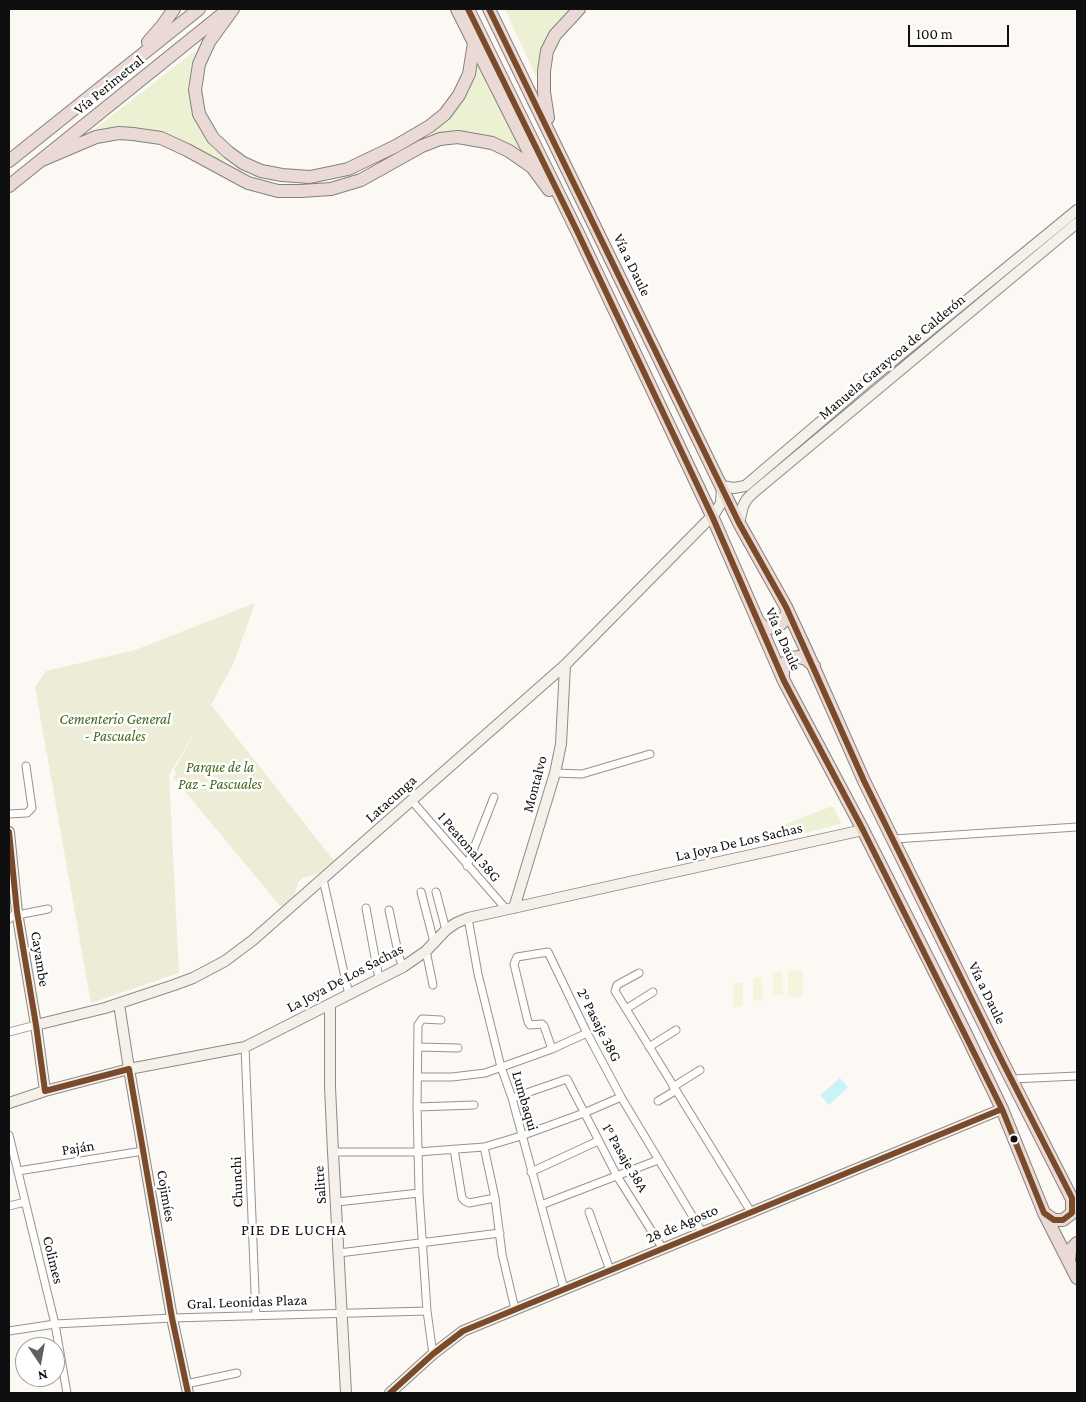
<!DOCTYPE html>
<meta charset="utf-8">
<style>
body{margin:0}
#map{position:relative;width:1086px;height:1402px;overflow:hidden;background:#fcf8f4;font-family:"Crimson Pro",serif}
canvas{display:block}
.frame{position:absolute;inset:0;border:10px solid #0f0f0f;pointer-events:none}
.north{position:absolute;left:15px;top:1337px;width:50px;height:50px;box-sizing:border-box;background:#fff;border:1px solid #9f9f9f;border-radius:50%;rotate:168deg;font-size:14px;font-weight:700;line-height:20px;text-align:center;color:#0f0f0f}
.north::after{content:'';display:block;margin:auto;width:18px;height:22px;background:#62615f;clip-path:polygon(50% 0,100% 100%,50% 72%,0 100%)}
.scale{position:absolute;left:908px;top:25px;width:101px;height:22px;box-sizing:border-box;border:2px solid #0f0f0f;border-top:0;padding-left:6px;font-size:15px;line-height:18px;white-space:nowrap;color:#0f0f0f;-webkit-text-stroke:4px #fff;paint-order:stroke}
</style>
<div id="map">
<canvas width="1086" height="1402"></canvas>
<div class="frame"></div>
<div class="north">N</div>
<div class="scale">100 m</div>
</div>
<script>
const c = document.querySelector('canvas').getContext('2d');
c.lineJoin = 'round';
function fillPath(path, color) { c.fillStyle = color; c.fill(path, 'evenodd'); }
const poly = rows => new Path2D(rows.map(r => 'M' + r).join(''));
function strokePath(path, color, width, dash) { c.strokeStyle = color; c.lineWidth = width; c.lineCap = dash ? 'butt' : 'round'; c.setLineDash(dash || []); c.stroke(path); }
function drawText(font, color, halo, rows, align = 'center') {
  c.font = font + ' "Crimson Pro",serif'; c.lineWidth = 5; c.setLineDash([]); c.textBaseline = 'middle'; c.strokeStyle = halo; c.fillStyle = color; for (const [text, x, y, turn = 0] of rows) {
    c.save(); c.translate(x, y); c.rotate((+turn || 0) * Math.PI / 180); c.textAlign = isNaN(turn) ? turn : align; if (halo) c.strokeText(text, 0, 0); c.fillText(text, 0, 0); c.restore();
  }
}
fillPath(poly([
 [505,9,572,9,543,52,536,77],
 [196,50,191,67,190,77,193,111,206,141,227,161,218,160,184,141,133,128,92,131],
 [480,61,531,162,509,146,430,136,446,121,462,102],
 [830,807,833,807,841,822,840,824,806,833,787,831,783,830,782,828,783,825]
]), '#edf1d3');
fillPath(poly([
 [255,603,234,662,211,705,334,861,320,873,303,878,298,882,294,896,281,907,173,777,177,774,174,770,201,721,169,775,179,973,91,1003,35,687,46,671,135,650]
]), '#edecd7');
fillPath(poly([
 [788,970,803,970,803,997,788,997],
 [773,972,782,972,783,995,773,995],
 [762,977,763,1000,753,1001,753,978],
 [733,983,743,983,743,1006,733,1007]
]), '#f5f5dd');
fillPath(poly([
 [840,1078,848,1087,829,1105,820,1095]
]), '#c9f3f7');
const street = poly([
 [555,773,582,774,650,754],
 [412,801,507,910],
 [9,814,27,813,32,808,26,766],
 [894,839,1077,827],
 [467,866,494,797],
 [323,879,349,995],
 [421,892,434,942],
 [436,892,446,930],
 [366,908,379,979],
 [389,910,399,957,403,967],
 [17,915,48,909],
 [468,918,478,974,501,1067,512,1098,564,1289],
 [9,919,17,912],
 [426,951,433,985],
 [639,973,617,985,615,991,751,1212],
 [626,1009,653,992],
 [9,1032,36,1025],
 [245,1047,256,1316],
 [418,1047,458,1048],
 [649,1047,676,1030],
 [552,1049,544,1026,542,1024,530,1025,528,1022,514,964,517,957,548,952,587,1033,621,1097,702,1232],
 [418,1077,452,1077,485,1073,552,1049,587,1033],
 [1012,1079,1077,1076],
 [673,1087,700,1070],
 [512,1098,567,1079,617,1176,663,1249],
 [658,1101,675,1091],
 [417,1107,474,1105],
 [9,1135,55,1324,67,1393],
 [484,1147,495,1198,502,1254,515,1309],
 [454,1149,462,1198,465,1201,469,1203,495,1198],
 [333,1152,418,1152,484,1147,521,1136,584,1113,621,1097],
 [18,1171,143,1151],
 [531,1172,598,1141],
 [337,1202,419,1193],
 [541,1205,658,1160],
 [9,1206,25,1202],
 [589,1212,610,1270],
 [339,1253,500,1233],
 [9,1331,55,1324,172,1318,427,1311],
 [433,1354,427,1311,419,1193,417,1107,418,1025,422,1019,441,1020],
 [186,1384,237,1373]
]);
const secondary = poly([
 [739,523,743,506,747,499,753,493,1077,223],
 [9,832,17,912,36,1025,45,1091],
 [514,908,555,773,561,744,565,665],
 [119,1004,129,1069,172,1318,188,1393],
 [330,1004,330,1087,333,1152,346,1393],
 [36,1025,105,1008,174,985,193,978,225,961,253,940,565,665,715,513,721,503,722,486,734,488,745,486,867,382,1077,210],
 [9,1103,45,1091,129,1069,245,1047,403,967,426,951,446,930,456,923,468,918,863,830],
 [390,1393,433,1354,463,1331,1002,1109]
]);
const highway = poly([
 [233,9,209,42,199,64,195,90,199,114,213,138,228,152,243,163,261,171,282,175,310,177,348,169,396,146,430,126,445,114,459,95,469,74,474,43],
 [457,9,536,166],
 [468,9,578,233,712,516,784,681,863,830,964,1030,1002,1109,1044,1213,1077,1278],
 [489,9,739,523,786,607,807,652,864,781,1002,1061,1077,1209],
 [148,42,162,26,174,9],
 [548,118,544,92,544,71,547,51,555,35,579,9],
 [42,160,96,137,119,133,133,134,161,138,187,150,248,183,278,191,301,191,331,189,361,180,422,146,440,139,458,137,492,143,509,151,532,167,549,190],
 [9,161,199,9],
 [9,186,225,12],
 [757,620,763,627,768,628,777,627,784,621,787,612,786,607],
 [783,679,783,669,786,662,792,658,799,657,806,659,814,666],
 [1044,1213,1054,1220,1063,1220,1072,1213,1072,1199],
 [1069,1261,1070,1250,1077,1243]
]);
strokePath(street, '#969492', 9);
strokePath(secondary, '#8c8b89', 12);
strokePath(highway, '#83817f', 14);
strokePath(street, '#fffefd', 7);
strokePath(secondary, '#f5f0ea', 10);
strokePath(highway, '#ead9d5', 12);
strokePath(poly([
 [468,9,578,233,712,516,784,681,863,830,1002,1109,1044,1213,1054,1220,1063,1220,1072,1213,1072,1198,1002,1061,864,781,786,607,739,523,489,9],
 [9,832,17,912,36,1025,45,1091,129,1069,172,1318,188,1393],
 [390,1393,433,1354,463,1331,1002,1109]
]), '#7a4b2a', 6);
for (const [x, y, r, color] of [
 [1014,1139,4.5,"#0f0f0f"]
]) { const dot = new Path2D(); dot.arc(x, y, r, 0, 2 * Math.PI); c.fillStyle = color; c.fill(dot); strokePath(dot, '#fff', 2); }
drawText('15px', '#0f0f0f', '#fff', [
 ["Vía Perimetral",109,85,-39],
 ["Vía a Daule",632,265,64],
 ["Manuela Garaycoa de Calderón",892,357,-40],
 ["Vía a Daule",783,639,66],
 ["Montalvo",535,784,-75],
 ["Latacunga",391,799,-42],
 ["La Joya De Los Sachas",739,842,-13],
 ["1 Peatonal 38G",469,847,49],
 ["Cayambe",40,959,81],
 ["La Joya De Los Sachas",345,978,-28],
 ["Vía a Daule",987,993,64],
 ["2° Pasaje 38G",599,1025,63],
 ["Lumbaqui",525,1101,74],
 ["Paján",78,1148,-9],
 ["1° Pasaje 38A",625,1158,60],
 ["Chunchi",237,1182,-92],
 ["Salitre",320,1185,-94],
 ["Cojimíes",166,1196,80],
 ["28 de Agosto",682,1224,-23],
 ["Colimes",53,1260,76],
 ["Gral. Leonidas Plaza",247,1302,-2]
]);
drawText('italic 15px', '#41691c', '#fff', [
 ["Cementerio General",115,719],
 ["- Pascuales",115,736],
 ["Parque de la",220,767],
 ["Paz - Pascuales",220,784]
]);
c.letterSpacing = '1px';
drawText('16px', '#0f0f0f', '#fff', [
 ["PIE DE LUCHA",294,1230]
]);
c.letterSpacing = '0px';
</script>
